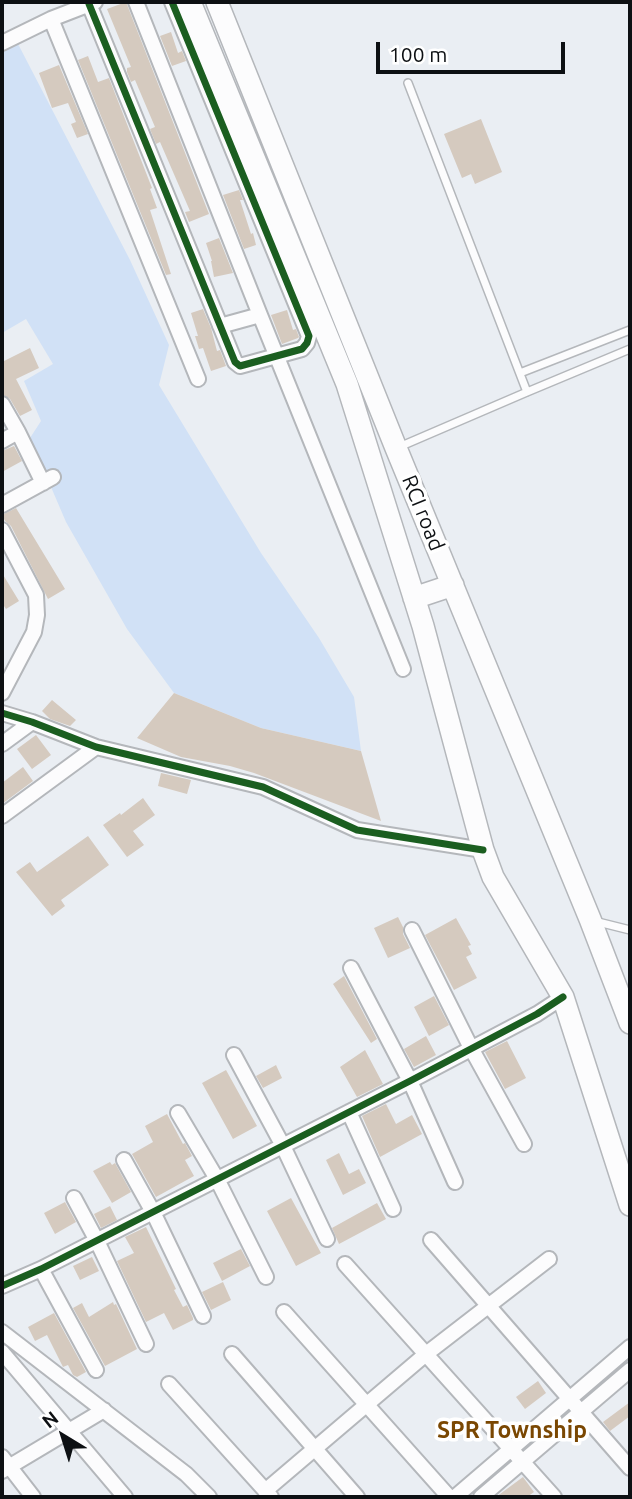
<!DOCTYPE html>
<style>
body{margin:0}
#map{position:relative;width:632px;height:1499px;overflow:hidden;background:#eaeef3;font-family:Ubuntu,sans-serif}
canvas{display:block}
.frame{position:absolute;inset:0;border:4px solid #0d1013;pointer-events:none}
.north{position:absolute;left:28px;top:1401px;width:70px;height:70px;-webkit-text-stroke:5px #fff;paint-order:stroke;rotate:322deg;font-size:19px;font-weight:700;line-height:28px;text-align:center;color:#0d1013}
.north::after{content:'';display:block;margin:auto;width:24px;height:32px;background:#0d1013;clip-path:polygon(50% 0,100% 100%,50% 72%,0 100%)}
.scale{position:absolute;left:376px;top:42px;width:189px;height:32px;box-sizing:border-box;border:4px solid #0d1013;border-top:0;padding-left:9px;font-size:21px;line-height:24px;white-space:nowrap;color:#0d1013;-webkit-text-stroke:5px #fff;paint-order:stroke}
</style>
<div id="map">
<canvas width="632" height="1499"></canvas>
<div class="frame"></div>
<div class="north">N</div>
<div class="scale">100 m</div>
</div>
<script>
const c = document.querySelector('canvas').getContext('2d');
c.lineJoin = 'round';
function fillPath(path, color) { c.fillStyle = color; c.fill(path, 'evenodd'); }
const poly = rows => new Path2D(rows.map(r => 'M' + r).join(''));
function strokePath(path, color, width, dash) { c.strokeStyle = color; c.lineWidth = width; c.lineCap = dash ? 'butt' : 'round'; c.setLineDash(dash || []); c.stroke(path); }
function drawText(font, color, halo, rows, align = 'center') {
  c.font = font + ' Ubuntu,sans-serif'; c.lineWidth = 7; c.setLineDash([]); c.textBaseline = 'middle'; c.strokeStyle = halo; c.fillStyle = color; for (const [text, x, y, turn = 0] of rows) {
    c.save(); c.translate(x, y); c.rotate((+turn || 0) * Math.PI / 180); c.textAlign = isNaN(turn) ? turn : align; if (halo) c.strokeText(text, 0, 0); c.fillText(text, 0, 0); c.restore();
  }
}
fillPath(poly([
 [17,42,130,260,169,345,159,385,261,553,319,638,354,697,361,751,261,728,174,693,127,629,66,522,30,438,41,421,24,381,53,364,26,319,2,333,2,51]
]), '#d1e1f6');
fillPath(poly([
 [126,2,209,214,189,222,185,212,190,211,160,142,156,144,150,129,155,127,135,80,131,82,127,72,127,68,131,67,107,9],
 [171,32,178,53,182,51,186,61,172,66,160,36],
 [88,56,98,82,109,78,152,188,150,189,157,208,150,210,171,274,166,275,78,60],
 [59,65,88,134,77,138,71,124,76,122,68,103,52,108,39,73],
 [481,119,502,172,475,184,471,174,462,178,444,134],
 [239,190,243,200,240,200,251,234,253,233,256,245,244,249,223,195],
 [219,238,233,273,214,277,211,261,212,261,206,243],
 [203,309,211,328,217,351,220,350,226,366,211,371,203,348,199,349,195,336,198,336,191,313],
 [287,310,293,330,296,329,299,337,298,338,282,344,271,315],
 [30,348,39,368,16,379,32,410,20,416,10,399,2,394,2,362],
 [14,446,22,461,2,472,2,451],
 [16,508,65,589,48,599,11,526,5,521,2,515],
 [2,573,19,601,6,609,2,603],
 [174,693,261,728,361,751,381,821,254,773,230,766,181,757,137,738],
 [52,700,76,720,70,726,50,719,42,711],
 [36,735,51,755,32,769,17,749],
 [23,767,33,781,2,804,2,783],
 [161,773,191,780,187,794,158,786],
 [143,798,155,815,133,831,144,845,127,857,103,825,120,813,121,815],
 [88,836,109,865,61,900,65,906,52,916,16,872,30,862,37,872],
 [398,917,403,927,403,934,410,948,388,958,374,928],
 [456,918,471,945,468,946,472,954,466,957,477,978,454,990,425,935],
 [344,976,377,1039,371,1043,333,984],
 [434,996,449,1025,429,1036,414,1007],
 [426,1036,436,1055,414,1067,404,1049],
 [507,1041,526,1078,505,1089,485,1052],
 [365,1050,383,1084,357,1097,340,1067],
 [276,1065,282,1078,263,1088,256,1076],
 [226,1070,257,1126,233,1139,202,1083],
 [386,1104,396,1124,412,1115,422,1134,380,1157,362,1116],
 [167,1114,183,1144,185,1143,192,1156,185,1160,194,1176,156,1197,132,1154,153,1142,145,1126],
 [339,1153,349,1174,359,1169,366,1183,343,1195,326,1160],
 [110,1162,112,1165,115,1163,131,1192,112,1203,93,1171],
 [291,1198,321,1253,296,1266,267,1211],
 [65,1202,76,1222,55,1234,44,1213],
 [377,1203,386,1219,339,1244,332,1228],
 [110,1206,117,1220,101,1228,94,1214],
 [146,1227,176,1289,174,1290,183,1307,187,1305,193,1318,193,1320,173,1330,164,1313,146,1322,117,1261,134,1253,125,1237],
 [241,1249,250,1266,222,1281,213,1263],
 [92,1257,99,1271,80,1280,73,1266],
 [223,1282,231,1300,211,1310,202,1292],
 [113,1302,114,1305,116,1304,137,1349,105,1366,73,1308,82,1303,89,1317],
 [54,1313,86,1372,77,1377,73,1375,68,1365,63,1367,47,1335,35,1341,28,1327],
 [538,1381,546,1393,525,1409,516,1397],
 [630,1402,630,1416,610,1431,603,1422],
 [523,1477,534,1492,527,1497,496,1497]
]), '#d5cabf');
const service = poly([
 [408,83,527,392],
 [520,373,630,330],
 [399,447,527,392,630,349],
 [594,921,630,930]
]);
const minor = poly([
 [136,2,260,315,403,669],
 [89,4,235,362,240,366,302,349,307,343,309,336,172,2],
 [51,19,198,379],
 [2,43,51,19,95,2],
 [220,326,260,315],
 [2,404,18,432,43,483],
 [2,441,18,432],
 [2,505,53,477],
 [2,530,36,595,37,615,34,632,2,693],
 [2,713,32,722,96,747,263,787,357,830,483,850],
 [2,744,32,722],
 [2,816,96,747],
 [412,930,471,1048,524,1144],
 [351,968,410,1081,455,1182],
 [234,1055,283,1146,327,1239],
 [349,1112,393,1209],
 [178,1113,217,1179,266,1277],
 [124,1160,153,1212,203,1316],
 [74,1198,97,1241,146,1344],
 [431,1240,630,1468],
 [345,1264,554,1497],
 [41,1269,96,1370],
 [2,1286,41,1269,410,1081,537,1014,563,997],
 [284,1312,449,1497],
 [2,1332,186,1474,209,1497],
 [2,1352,125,1497],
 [232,1354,357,1497],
 [169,1384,271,1497],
 [2,1457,33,1497],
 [2,1471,104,1410],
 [265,1491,426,1354,549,1259],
 [455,1497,630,1347],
 [481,1497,630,1370]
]);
const secondary = poly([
 [190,2,347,384,423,626,483,850,493,877,563,997,630,1205],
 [217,2,396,448,590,919,630,1023],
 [414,598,453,585]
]);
strokePath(service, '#b4b7bb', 10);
strokePath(minor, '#b4b7bb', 18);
strokePath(secondary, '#b4b7bb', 24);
strokePath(service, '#fcfcfd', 7);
strokePath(minor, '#fcfcfd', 14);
strokePath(secondary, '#fcfcfd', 21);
strokePath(poly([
 [89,4,235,362,240,366,302,349,307,343,309,336,172,2],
 [2,713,32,722,96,747,263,787,357,830,483,850],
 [2,1286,41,1269,410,1081,537,1014,563,997]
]), '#1b5e20', 7);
drawText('21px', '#0d1013', '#fff', [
 ["RCI road",423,513,68]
]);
drawText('bold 23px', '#7a4702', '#fff', [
 ["SPR Township",512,1430]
]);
</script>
